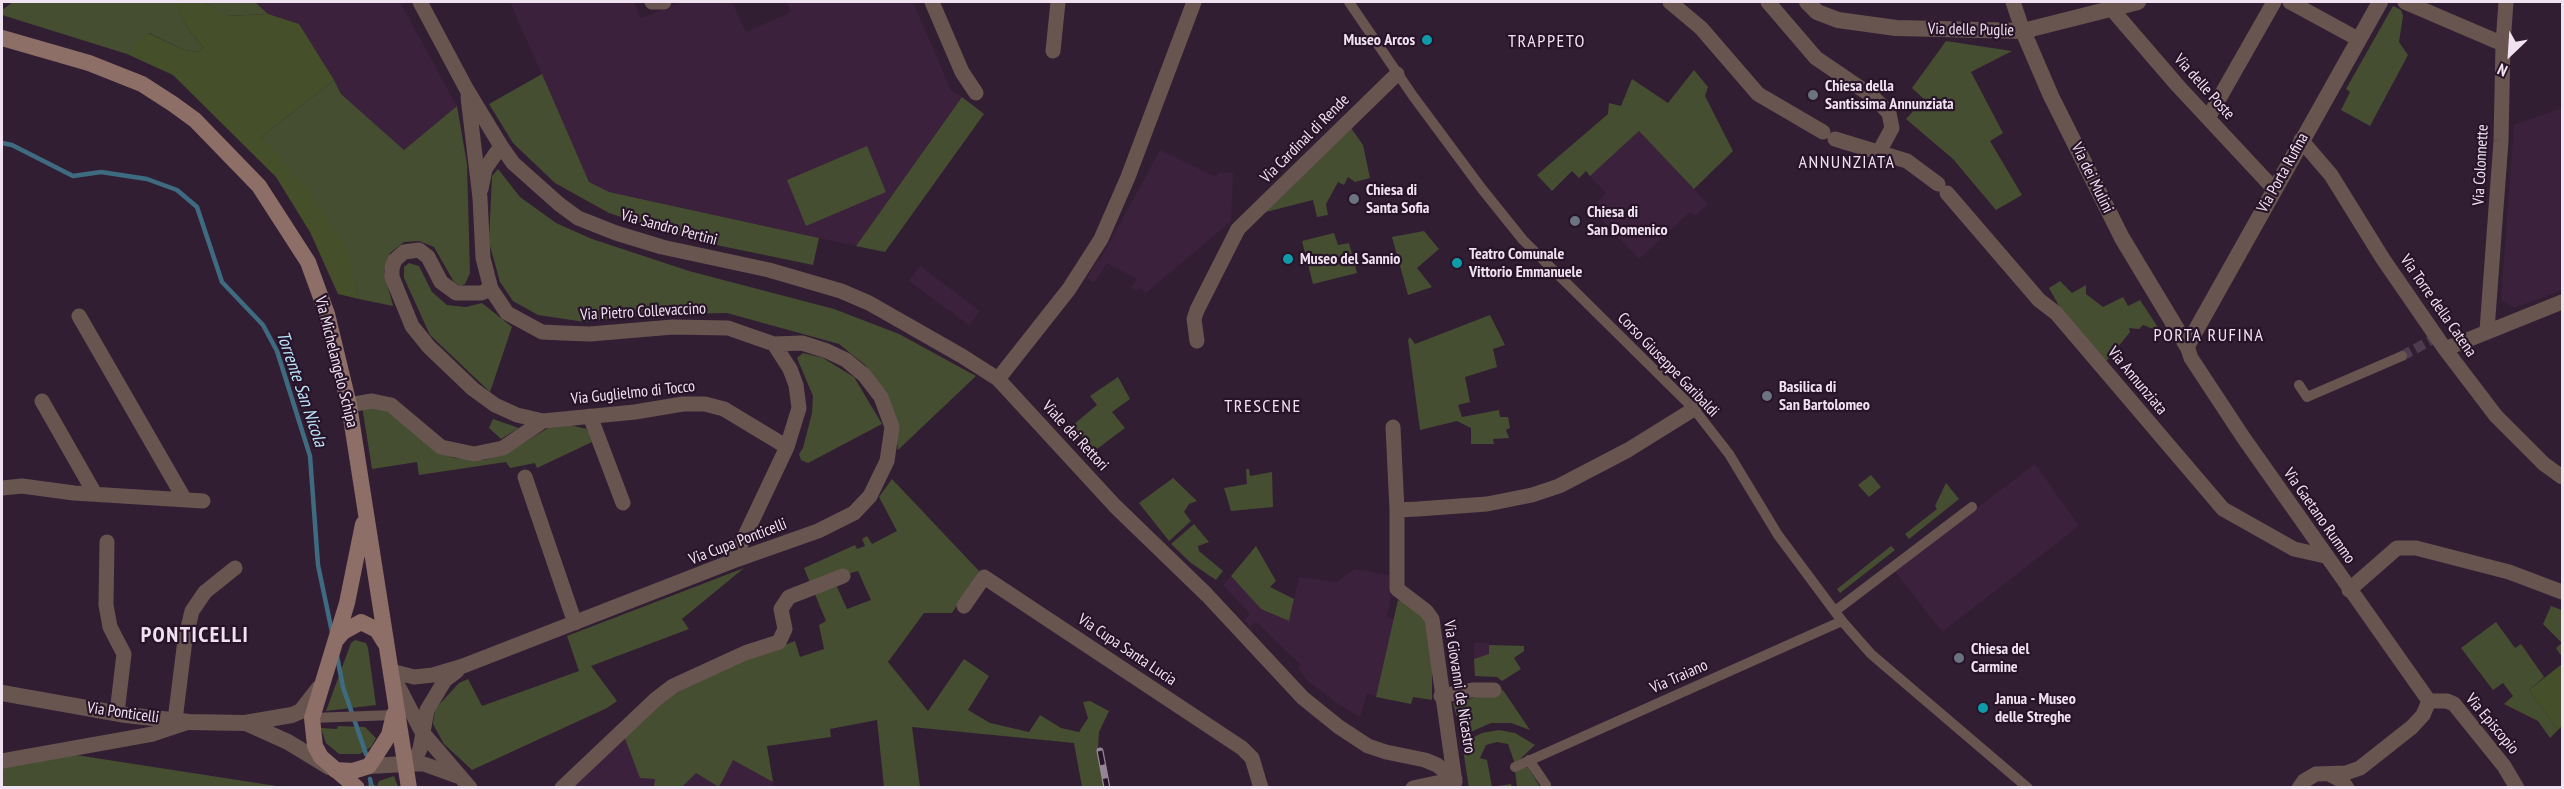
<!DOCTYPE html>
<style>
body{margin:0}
#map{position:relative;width:2564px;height:789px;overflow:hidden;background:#321e33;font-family:"PT Sans Narrow",sans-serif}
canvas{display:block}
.frame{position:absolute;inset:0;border:3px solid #f0e2f0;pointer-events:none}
.north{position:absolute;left:2480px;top:24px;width:60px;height:60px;-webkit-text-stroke:4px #281429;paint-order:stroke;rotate:205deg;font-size:16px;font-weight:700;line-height:24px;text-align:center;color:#f0e2f0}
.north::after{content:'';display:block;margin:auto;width:21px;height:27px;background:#f0e2f0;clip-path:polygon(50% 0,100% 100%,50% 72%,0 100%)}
</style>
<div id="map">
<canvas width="2564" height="789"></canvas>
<div class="frame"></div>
<div class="north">N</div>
</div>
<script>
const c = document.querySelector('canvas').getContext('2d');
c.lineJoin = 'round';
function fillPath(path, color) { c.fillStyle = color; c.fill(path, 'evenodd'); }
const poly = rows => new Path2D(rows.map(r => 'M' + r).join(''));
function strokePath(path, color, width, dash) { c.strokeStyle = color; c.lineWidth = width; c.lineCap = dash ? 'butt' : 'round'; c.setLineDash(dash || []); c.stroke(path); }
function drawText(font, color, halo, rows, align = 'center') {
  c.font = font + ' "PT Sans Narrow",sans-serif'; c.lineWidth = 4.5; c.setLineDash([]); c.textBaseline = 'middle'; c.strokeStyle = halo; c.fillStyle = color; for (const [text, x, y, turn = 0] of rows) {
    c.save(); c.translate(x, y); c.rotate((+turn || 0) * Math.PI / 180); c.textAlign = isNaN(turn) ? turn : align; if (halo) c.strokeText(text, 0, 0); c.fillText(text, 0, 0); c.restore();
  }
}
fillPath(poly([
 [255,2,400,2,457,106,404,150,341,94,334,80,280,18,268,14],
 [510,2,634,2,641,18,682,2,732,2,746,32,791,12,787,2,913,2,951,90,962,97,856,246,609,192,589,182],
 [2562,108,2562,290,2514,308,2501,300,2514,125],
 [1639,131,1708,204,1695,216,1690,212,1639,259,1591,208,1606,193,1590,176],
 [1160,150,1216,177,1219,172,1233,173,1231,221,1146,293,1139,288,1136,291,1131,288,1137,279,1107,263,1094,283,1087,278,1098,259,1100,260],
 [920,266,980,311,969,325,909,281],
 [2035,464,2079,526,1942,632,1894,570],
 [1355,569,1394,576,1387,617,1394,619,1398,600,1432,700,1413,697,1411,704,1367,694,1360,717,1341,706,1309,682,1298,669,1300,664,1256,622,1250,627,1244,620,1250,614,1223,585,1231,576,1261,609,1289,621,1299,577,1336,582],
 [1474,643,1489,643,1489,654,1474,659],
 [624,736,656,779,654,787,567,788],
 [733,760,773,782,773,787,682,788,696,773]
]), '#3b213c');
fillPath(poly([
 [13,2,178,2,175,2,188,29,203,47,198,52,184,50,149,33,127,54,2,15,2,10],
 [204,2,255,2,268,14,227,16],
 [2393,6,2401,10,2403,16,2399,42,2408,55,2370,126,2341,110,2350,92,2346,89],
 [1946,41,2012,51,1971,72,2003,133,1990,141,2022,195,1996,210,1953,159,1906,119,1924,99,1912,88],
 [1694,70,1708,87,1705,96,1733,151,1694,189,1639,131,1590,176,1586,171,1579,178,1572,171,1552,191,1537,175,1608,114,1609,103,1621,106,1632,79,1668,103],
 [542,74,589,182,609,192,819,238,813,265,702,242,658,229,609,213,555,183,513,143,489,104],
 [334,80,341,94,404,150,457,106,467,164,470,273,465,284,460,286,454,282,434,247,419,241,404,242,390,253,384,271,393,306,359,299,344,245,261,137],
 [962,97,984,114,885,252,856,246],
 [1351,128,1363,145,1370,178,1355,182,1348,177,1344,185,1338,182,1326,204,1328,215,1317,217,1313,200,1262,213],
 [867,146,886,192,806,226,787,180],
 [498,169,520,197,556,223,592,239,689,271,834,309,899,334,976,376,898,450,892,406,865,365,839,344,727,313,639,315,585,322,538,315,513,301,500,282,489,242,492,176],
 [1424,231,1439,249,1417,268,1432,287,1408,295,1392,237],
 [1334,233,1338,245,1349,243,1357,273,1313,284,1302,241],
 [409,263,419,266,432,292,447,305,466,307,482,303,512,327,490,392,430,335,404,278,404,267],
 [2060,281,2072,293,2086,285,2086,294,2103,307,2123,297,2128,306,2140,300,2161,332,2143,325,2139,329,2129,328,2130,332,2103,365,2068,322,2049,288],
 [1490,315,1505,345,1493,349,1497,367,1465,377,1470,402,1458,405,1462,417,1499,410,1500,417,1508,417,1510,428,1506,430,1509,438,1493,439,1494,444,1471,444,1471,428,1457,421,1420,430,1408,340,1410,337,1415,344],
 [803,353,823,358,854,377,882,424,808,463,801,460,799,454,803,448,812,413,813,396,797,358],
 [1118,377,1130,399,1112,412,1125,428,1093,452,1073,425,1097,405,1090,396],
 [382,405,439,452,454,458,484,460,507,453,548,428,565,424,587,429,592,442,537,468,535,463,510,468,506,462,419,475,417,462,372,469,362,406],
 [493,419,519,428,501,439,489,428],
 [1246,469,1249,469,1250,476,1272,472,1273,507,1231,511,1224,488,1247,484],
 [1871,475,1881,487,1869,497,1858,485],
 [1173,478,1197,501,1189,504,1184,512,1191,521,1169,541,1139,503],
 [892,479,979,571,952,613,924,613,888,662,928,711,964,659,989,676,968,710,990,723,1029,732,1040,715,1061,728,1079,732,1088,718,1083,702,1090,701,1109,711,1099,732,1098,748,1104,787,1082,787,1074,743,912,727,920,787,884,787,877,720,830,729,831,737,767,746,773,782,733,760,719,787,696,773,682,787,654,787,655,779,640,778,624,736,657,704,707,674,795,641,800,657,824,649,819,625,826,621,804,568,855,545,857,549,865,546,862,539,867,536,872,544,897,531,879,497],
 [858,571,871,600,847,609,833,578],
 [1946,483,1959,499,1909,539,1905,534,1937,509,1935,506],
 [1194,524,1209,542,1198,546,1199,551,1223,571,1216,580,1191,563,1171,544],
 [1256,546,1276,581,1270,587,1294,599,1289,621,1261,609,1231,576],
 [1891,546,1895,550,1840,593,1837,589],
 [744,568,682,619,689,629,591,666,617,701,607,708,472,770,444,744,433,724,435,709,459,683,468,679,482,706,579,671,567,636],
 [1398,600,1412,605,1425,617,1432,658,1432,700,1413,697,1411,704,1376,697],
 [2551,606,2562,610,2562,657,2556,648,2562,643,2543,624],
 [2496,622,2515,648,2521,644,2544,677,2529,690,2558,730,2550,738,2538,721,2504,704,2513,696,2503,683,2493,690,2461,648],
 [355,640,366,643,368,648,376,705,326,711,351,643],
 [1489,645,1524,646,1524,651,1514,658,1521,669,1502,681,1497,677,1475,676,1474,659,1489,654],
 [1503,690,1530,730,1511,723,1491,723,1466,734,1461,733,1453,703],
 [338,726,365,727,376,738,371,747,360,754,339,754,326,743,321,728,337,729],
 [1499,730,1515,733,1535,745,1515,764,1508,744,1497,742,1486,745,1480,758,1487,760,1492,787,1511,784,1512,787,1469,788,1462,743,1482,733],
 [76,755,257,783,283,787,2,787,2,759],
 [1528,767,1540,787,1517,787,1515,771],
 [394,776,398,787,367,786,370,783,377,786,379,781]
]), '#454e31');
fillPath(poly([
 [178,2,204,2,228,16,268,14,299,24,334,80,261,137,312,195,345,245,359,299,338,294,310,232,276,177,173,75,127,54,148,33,184,50,198,52,203,47,188,29,175,3],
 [2562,664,2562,726,2558,730,2529,690]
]), '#45502a');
strokePath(poly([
 [2,143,12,145,73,176,101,172,147,179,177,190,197,207,222,282,263,325,277,351,310,456,318,565,332,632],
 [337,656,343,687,366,754],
 [370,779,372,788]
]), '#3e6b80', 4.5);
strokePath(poly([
 [2402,356,2437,337]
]), '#4e3b4f', 10, [10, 5]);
strokePath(poly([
 [1349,2,1413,96,1482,189,1523,240,1694,409,1729,454,1778,535,1842,621,1871,654,2028,788],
 [2299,385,2307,397,2402,356],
 [1835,611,1972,507],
 [312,718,394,715],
 [1529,760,1546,785],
 [1515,767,1842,621]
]), '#685550', 10);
strokePath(poly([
 [420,2,467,90,501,146,513,163,559,204,578,218,616,233,662,247,769,270,841,291,869,303,962,356,998,379,1115,506,1207,595,1303,698,1339,727,1368,746,1386,752,1425,760,1437,765,1455,779],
 [652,2,664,2],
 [932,2,962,72,976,93],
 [1670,2,1701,28,1758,94,1823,132],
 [1768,2,1816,58,1872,96,1889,113,1892,128,1879,152],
 [2013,2,2023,31],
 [2290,2,2358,39],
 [2405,2,2503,44],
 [2110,7,2178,86,2274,189],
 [1053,51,1058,2],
 [468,97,480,198,483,258,491,289,507,313,542,332,562,333,590,334,673,327,728,328,774,344,790,369,796,385,799,408,787,447,733,561],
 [2208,118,2274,2],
 [1835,139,1907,161,1938,184],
 [2301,140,2331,175,2383,259,2445,349,2496,416,2544,464,2562,477],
 [481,189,485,169,501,146],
 [1947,193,2039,300,2056,313,2223,509,2294,549,2325,556],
 [491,289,481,293,456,293,441,282,428,257,419,250,404,252,395,260,392,268,392,277,412,326,429,347,473,389,495,405,517,415,543,421,635,412,683,404,705,404,724,409,787,447],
 [79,316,185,500],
 [2487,330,2501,141,2503,44,2506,2],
 [1197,341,1194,319,1197,310,1238,229,1397,74],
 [2187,346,2191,358,2243,437,2429,701],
 [2445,349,2562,302],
 [998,379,1069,289,1101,239,1128,177,1194,2],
 [42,401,95,494],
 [349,405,372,401,391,405,441,447,474,454,503,448,543,421],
 [590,416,623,503],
 [1393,427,1397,510,1418,509,1487,504,1532,495,1559,486,1628,450,1694,409],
 [525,477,575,623],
 [2,488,22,486,74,493,203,501],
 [1397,510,1397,589,1426,611,1432,619,1455,782],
 [107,542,106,605,110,627,124,654,117,713],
 [2349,590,2397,548,2416,548,2509,572,2562,592],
 [964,606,984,577,1242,748,1252,758,1261,788],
 [391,671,414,677,433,675,463,666,733,561,818,531,854,513,870,496,887,461,892,427,881,397,864,375,846,360,827,351,802,343,774,344],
 [395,680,422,732,470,788],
 [1441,696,1472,690,1494,690],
 [2429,701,2447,701,2454,704,2504,766,2517,788],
 [175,720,185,640,192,611,205,592,235,568],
 [2,761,153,734,189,722],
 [413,763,420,749,427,710,445,680,457,671],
 [406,764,424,764,457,776],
 [2329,774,2342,781,2347,788],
 [562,788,656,699,673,686,745,653,779,642,785,629,781,609,789,597,843,576],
 [1413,788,1455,779],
 [2299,788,2304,781,2316,774,2346,773,2360,768,2412,727,2423,715,2429,701]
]), '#685550', 15);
strokePath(poly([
 [1807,2,1817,12,1838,20,1896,28,2023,31,2138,2],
 [2023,31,2051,96,2122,238,2187,346,2380,2],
 [2,693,126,715,189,722,245,723,292,715,301,711,319,688],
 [248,724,288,742,329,767],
 [369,766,405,764]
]), '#685550', 16);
strokePath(poly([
 [2,38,89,63,142,84,173,104,195,120,259,186,308,262,327,314,349,405,409,788],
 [337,639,343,632,361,622,377,630,385,643],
 [335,770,353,771,369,766,389,735,394,714],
 [357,788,321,757,315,746,312,718,347,603,363,524]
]), '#8d6f67', 16);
const rail = poly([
 [1100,751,1107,788]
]);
strokePath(rail, '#958496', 7);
strokePath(rail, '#281429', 4.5, [14]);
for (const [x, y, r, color] of [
 [1427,40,6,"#0f9aa8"],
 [1813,95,6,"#6b7280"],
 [1354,199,6,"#6b7280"],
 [1575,221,6,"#6b7280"],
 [1288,259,6,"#0f9aa8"],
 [1457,263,6,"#0f9aa8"],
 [1767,396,6,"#6b7280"],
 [1959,658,6,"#6b7280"],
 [1983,708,6,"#0f9aa8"]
]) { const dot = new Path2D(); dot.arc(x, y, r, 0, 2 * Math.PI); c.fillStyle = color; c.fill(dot); strokePath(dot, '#281429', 2); }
drawText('16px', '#f0e2f0', '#281429', [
 ["Via delle Puglie",1971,30,1],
 ["Via delle Poste",2204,87,48],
 ["Via Cardinal di Rende",1305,139,-45],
 ["Via Colonnette",2481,165,-87],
 ["Via Porta Rufina",2283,173,-61],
 ["Via dei Mulini",2092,178,64],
 ["Via Sandro Pertini",669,228,15],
 ["Via Torre della Catena",2438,306,55],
 ["Via Pietro Collevaccino",643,312,-3],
 ["Via Michelangelo Schipa",336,362,76],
 ["Corso Giuseppe Garibaldi",1668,365,46],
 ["Via Annunziata",2137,381,50],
 ["Via Guglielmo di Tocco",633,393,-6],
 ["Viale dei Rettori",1075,436,47],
 ["Via Gaetano Rummo",2319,516,55],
 ["Via Cupa Ponticelli",738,542,-21],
 ["Via Cupa Santa Lucia",1127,650,34],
 ["Via Traiano",1679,677,-24],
 ["Via Giovanni de Nicastro",1459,687,81],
 ["Via Ponticelli",123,713,8],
 ["Via Episcopio",2492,724,50]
]);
drawText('bold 16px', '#f0e2f0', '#281429', [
 ["Museo Arcos",1415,40,"right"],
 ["Chiesa della",1825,86],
 ["Santissima Annunziata",1825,104],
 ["Chiesa di",1366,190],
 ["Santa Sofia",1366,208],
 ["Chiesa di",1587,212],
 ["San Domenico",1587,230],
 ["Teatro Comunale",1469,254],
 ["Vittorio Emmanuele",1469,272],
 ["Museo del Sannio",1300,259],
 ["Basilica di",1779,387],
 ["San Bartolomeo",1779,405],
 ["Chiesa del",1971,649],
 ["Carmine",1971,667],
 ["Janua - Museo",1995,699],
 ["delle Streghe",1995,717]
], 'left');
c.letterSpacing = '1.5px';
drawText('18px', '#f0e2f0', '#281429', [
 ["TRAPPETO",1547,42],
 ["ANNUNZIATA",1847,163],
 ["PORTA RUFINA",2209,336],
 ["TRESCENE",1263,407]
]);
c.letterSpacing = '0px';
drawText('italic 18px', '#b9e4fa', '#281429', [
 ["Torrente San Nicola",301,389,71]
]);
c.letterSpacing = '1.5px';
drawText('bold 22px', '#f0e2f0', '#281429', [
 ["PONTICELLI",195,636]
]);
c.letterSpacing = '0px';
</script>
